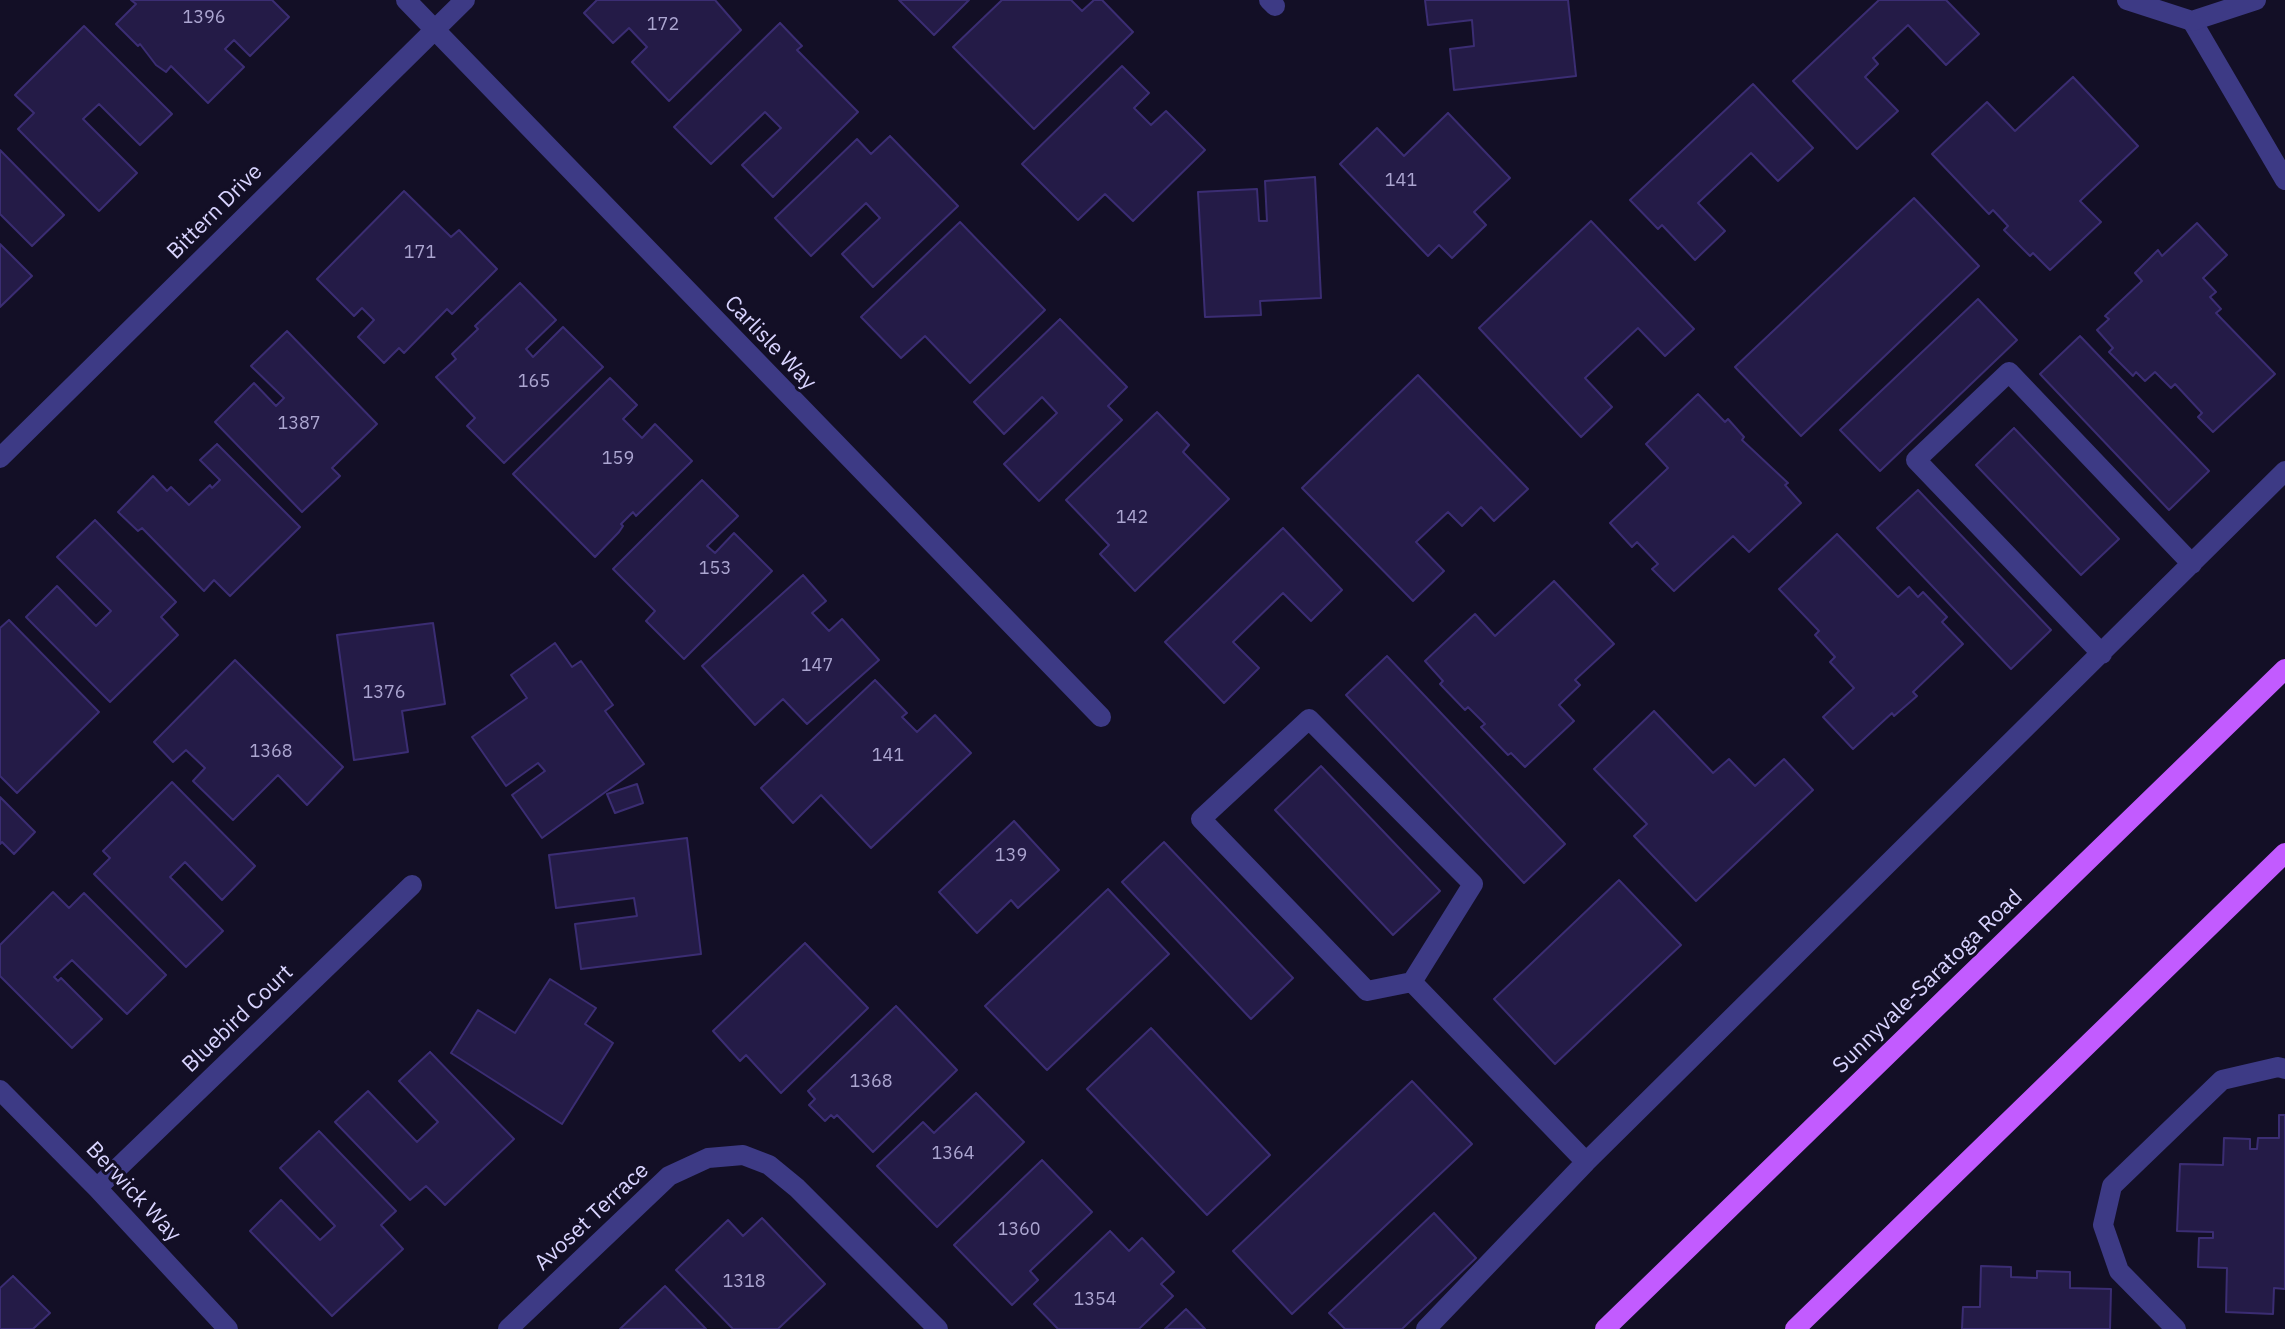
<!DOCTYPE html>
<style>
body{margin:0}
canvas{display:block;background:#130f26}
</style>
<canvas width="2285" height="1329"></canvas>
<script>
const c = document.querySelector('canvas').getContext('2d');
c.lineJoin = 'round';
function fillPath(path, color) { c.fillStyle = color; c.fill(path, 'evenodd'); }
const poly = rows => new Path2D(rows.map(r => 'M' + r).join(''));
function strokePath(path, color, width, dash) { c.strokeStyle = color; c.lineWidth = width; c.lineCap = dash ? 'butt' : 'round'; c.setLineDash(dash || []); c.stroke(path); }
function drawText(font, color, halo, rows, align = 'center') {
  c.font = font + ' "IBM Plex Sans",sans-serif'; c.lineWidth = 6; c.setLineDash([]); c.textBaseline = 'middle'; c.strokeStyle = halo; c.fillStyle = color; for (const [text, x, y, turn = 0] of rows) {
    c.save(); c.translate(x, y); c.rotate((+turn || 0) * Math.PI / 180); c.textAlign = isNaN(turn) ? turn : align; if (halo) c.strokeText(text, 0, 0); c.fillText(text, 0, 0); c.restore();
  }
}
const building = poly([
 [131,0,272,0,289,17,250,56,234,40,225,49,244,67,208,103,171,66,166,72,156,65,140,44,138,46,116,24,136,4,131,0],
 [597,0,715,0,741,30,669,101,632,62,647,47,629,28,613,43,584,13,597,0],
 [899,0,969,0,934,35,899,0],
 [1002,0,1071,0,1082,11,1094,0,1102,0,1133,32,1034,129,953,47,1002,0],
 [1425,0,1568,0,1576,76,1454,90,1450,49,1474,46,1472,20,1428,25,1425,0],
 [1879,0,1946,0,1979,34,1946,65,1908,25,1873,58,1878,64,1865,77,1898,111,1857,149,1793,81,1879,0],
 [780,23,802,46,797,50,858,112,773,197,742,165,781,128,765,112,711,164,674,127,780,23],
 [84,26,172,114,140,145,99,104,83,119,137,173,99,211,18,129,34,113,15,95,84,26],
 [1122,66,1149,93,1134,108,1151,125,1166,111,1205,150,1133,221,1105,194,1078,220,1022,164,1122,66],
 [2073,77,2138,146,2080,201,2101,222,2050,270,2033,253,2030,256,2004,230,2008,226,1993,210,1989,214,1932,154,1987,102,2015,131,2073,77],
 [1753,84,1813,148,1778,181,1751,153,1698,203,1725,231,1695,260,1662,225,1658,229,1630,200,1753,84],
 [1448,113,1510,178,1474,212,1486,225,1452,258,1439,245,1428,256,1340,164,1377,128,1404,156,1448,113],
 [890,136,958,206,873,287,842,254,880,218,866,203,811,256,775,218,857,139,871,154,890,136],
 [0,150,64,215,32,246,0,214,0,150],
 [1315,177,1321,298,1260,301,1261,315,1205,317,1198,192,1257,189,1259,221,1267,221,1265,181,1315,177],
 [404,191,451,237,459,230,497,269,452,314,447,309,404,353,399,348,384,363,358,337,374,320,362,308,354,316,317,279,404,191],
 [1914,198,1979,266,1801,436,1735,367,1914,198],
 [1591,221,1694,329,1665,356,1638,328,1585,378,1612,407,1581,437,1479,328,1591,221],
 [960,222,1045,310,970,383,925,336,901,358,861,317,960,222],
 [2197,223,2227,255,2203,278,2216,292,2210,297,2221,309,2216,313,2275,374,2213,432,2198,417,2202,413,2175,384,2171,388,2155,372,2145,381,2136,372,2133,376,2109,352,2113,348,2097,330,2109,319,2105,316,2142,281,2135,273,2158,250,2162,256,2197,223],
 [0,244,32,276,0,307,0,244],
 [520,283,556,320,526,349,533,357,563,327,603,367,504,463,467,426,475,418,436,377,456,359,452,354,478,329,475,326,520,283],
 [1978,299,2017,340,1880,471,1840,430,1978,299],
 [1060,319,1127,387,1108,406,1122,420,1039,501,1004,464,1057,413,1042,397,1004,434,974,402,1060,319],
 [287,331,377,424,332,468,340,476,302,512,215,422,254,383,276,406,284,398,251,366,287,331],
 [2080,336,2209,471,2169,510,2040,374,2080,336],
 [1418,375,1528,489,1494,521,1481,507,1462,526,1448,512,1416,542,1444,571,1413,601,1302,488,1418,375],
 [610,378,637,405,623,419,642,438,655,424,692,461,636,516,633,512,621,524,623,526,619,532,595,557,513,474,610,378],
 [1698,394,1725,422,1728,419,1744,437,1742,440,1788,483,1785,485,1801,503,1749,552,1733,536,1674,591,1652,569,1658,564,1637,542,1632,547,1610,523,1668,468,1646,444,1698,394],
 [1157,412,1189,445,1183,452,1229,499,1135,591,1100,554,1109,545,1066,500,1157,412],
 [2014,428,2119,539,2081,575,1976,465,2014,428],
 [217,444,300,527,230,596,214,580,204,591,142,528,138,531,118,512,153,476,167,491,171,487,189,505,210,485,212,488,220,480,200,460,217,444],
 [702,480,738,516,707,546,715,553,734,533,772,571,684,659,646,621,655,611,613,569,702,480],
 [1918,490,2051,630,2011,669,1877,528,1918,490],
 [95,520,176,602,161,617,178,635,110,702,26,617,57,586,96,626,111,611,57,557,95,520],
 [1283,528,1342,590,1311,621,1283,593,1233,642,1259,668,1224,703,1165,642,1283,528],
 [1837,534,1898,597,1909,587,1918,597,1923,592,1947,617,1942,622,1963,644,1913,692,1917,696,1894,716,1892,713,1853,749,1823,717,1854,688,1830,662,1835,657,1815,635,1819,631,1779,589,1837,534],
 [803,575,826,601,812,613,829,631,842,619,879,660,807,724,783,699,755,725,702,666,803,575],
 [1554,581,1614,644,1575,680,1580,685,1559,705,1574,721,1525,767,1511,753,1508,755,1481,727,1485,724,1468,707,1465,710,1440,684,1443,681,1425,661,1475,614,1495,636,1554,581],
 [9,620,99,712,17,793,0,776,0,628,9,620],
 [433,623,445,704,402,711,408,752,354,760,337,635,433,623],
 [555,643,572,667,581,661,613,705,605,711,644,764,542,838,512,795,545,771,538,763,506,786,472,737,527,698,511,675,555,643],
 [1387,656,1565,844,1524,883,1346,695,1387,656],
 [235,660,343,767,307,805,278,775,233,820,193,781,205,768,186,750,173,762,154,742,235,660],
 [875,680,907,713,902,717,917,732,935,715,971,753,871,848,821,795,793,823,761,788,875,680],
 [1654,711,1713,773,1729,759,1755,786,1784,759,1813,790,1696,901,1634,836,1647,824,1594,769,1654,711],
 [1321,766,1440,891,1393,935,1275,810,1321,766],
 [172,782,255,866,222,900,185,862,170,877,223,931,186,967,94,874,110,858,103,851,172,782],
 [637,784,643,803,615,813,607,794,637,784],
 [0,797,35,832,14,854,2,842,0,844,0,797],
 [1014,821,1059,870,1018,908,1011,900,977,933,939,892,1014,821],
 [687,838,701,954,581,969,575,924,637,916,634,898,556,908,549,855,687,838],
 [1164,842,1293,978,1251,1019,1122,882,1164,842],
 [1619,880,1681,945,1555,1064,1494,999,1619,880],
 [1108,889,1169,954,1047,1070,985,1006,1108,889],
 [53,892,69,908,84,893,166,975,127,1014,72,960,54,977,58,981,61,978,102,1019,72,1048,0,976,0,945,53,892],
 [805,943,868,1008,781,1093,746,1055,740,1061,713,1031,805,943],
 [550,979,596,1008,585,1024,613,1043,562,1124,451,1053,478,1010,515,1033,550,979],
 [896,1006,957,1070,873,1152,837,1115,834,1118,831,1115,825,1121,809,1105,815,1099,808,1091,896,1006],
 [1151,1028,1270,1155,1207,1215,1087,1089,1151,1028],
 [430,1052,514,1139,445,1205,426,1186,410,1200,335,1122,368,1091,417,1142,438,1122,399,1081,430,1052],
 [1412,1081,1472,1144,1292,1314,1233,1251,1412,1081],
 [976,1093,1024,1142,937,1227,877,1166,923,1122,934,1133,976,1093],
 [2279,1115,2285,1115,2285,1289,2274,1288,2273,1314,2226,1312,2227,1268,2198,1267,2199,1238,2213,1238,2213,1232,2177,1231,2180,1164,2223,1165,2224,1138,2250,1139,2250,1149,2257,1149,2258,1138,2279,1138,2279,1115],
 [319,1131,396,1211,381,1225,403,1249,332,1316,250,1231,281,1200,320,1240,335,1226,280,1168,319,1131],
 [1042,1160,1092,1212,1030,1271,1038,1280,1012,1305,954,1245,1042,1160],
 [1434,1213,1476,1258,1402,1329,1345,1329,1329,1313,1434,1213],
 [762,1218,825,1284,778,1329,733,1329,676,1270,728,1220,743,1236,762,1218],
 [1110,1231,1129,1251,1142,1238,1174,1272,1161,1284,1173,1296,1139,1329,1058,1329,1034,1304,1110,1231],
 [1981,1266,2011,1267,2011,1277,2037,1278,2037,1271,2070,1272,2070,1288,2111,1289,2110,1329,1962,1329,1963,1307,1980,1307,1981,1266],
 [13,1276,50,1313,33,1329,0,1329,0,1288,13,1276],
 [665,1286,706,1329,620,1329,665,1286],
 [1186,1309,1205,1329,1165,1329,1186,1309]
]);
fillPath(building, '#241b47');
strokePath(building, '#3b2d73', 2);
strokePath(poly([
 [2192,21,2285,180],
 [2102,654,1916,460,2009,372,2192,564],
 [1412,982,1473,884,1309,719,1201,819,1367,991,1412,982,1586,1162],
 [1426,1329,1586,1162,2285,471]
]), '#3d3a85', 20);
strokePath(poly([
 [406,0,1101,717],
 [1269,0,1275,6],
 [2127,0,2192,21,2256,0],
 [0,458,465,0],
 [0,1090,97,1188,228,1329],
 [97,1188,412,885],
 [508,1329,669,1176,708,1158,743,1155,769,1165,797,1188,938,1329],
 [2176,1329,2119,1271,2103,1225,2112,1186,2222,1080,2278,1067,2285,1069]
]), '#3d3a85', 20);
strokePath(poly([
 [1605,1329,2285,669],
 [1795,1329,2285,853]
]), '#c25bff', 20);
drawText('18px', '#aca6d1', null, [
 ["1396",204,18],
 ["172",663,25],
 ["141",1401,181],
 ["171",420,253],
 ["165",534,382],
 ["1387",299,424],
 ["159",618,459],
 ["142",1132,518],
 ["153",715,569],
 ["147",817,666],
 ["1376",384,693],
 ["1368",271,752],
 ["141",888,756],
 ["139",1011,856],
 ["1368",871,1082],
 ["1364",953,1154],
 ["1360",1019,1230],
 ["1318",744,1282],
 ["1354",1095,1300]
]);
drawText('22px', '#d9d4ff', '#130f26', [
 ["Bittern Drive",215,212,-45],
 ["Carlisle Way",770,343,46],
 ["Sunnyvale-Saratoga Road",1928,982,-44],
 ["Bluebird Court",238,1019,-44],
 ["Berwick Way",133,1192,47],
 ["Avoset Terrace",592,1217,-43]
]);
</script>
